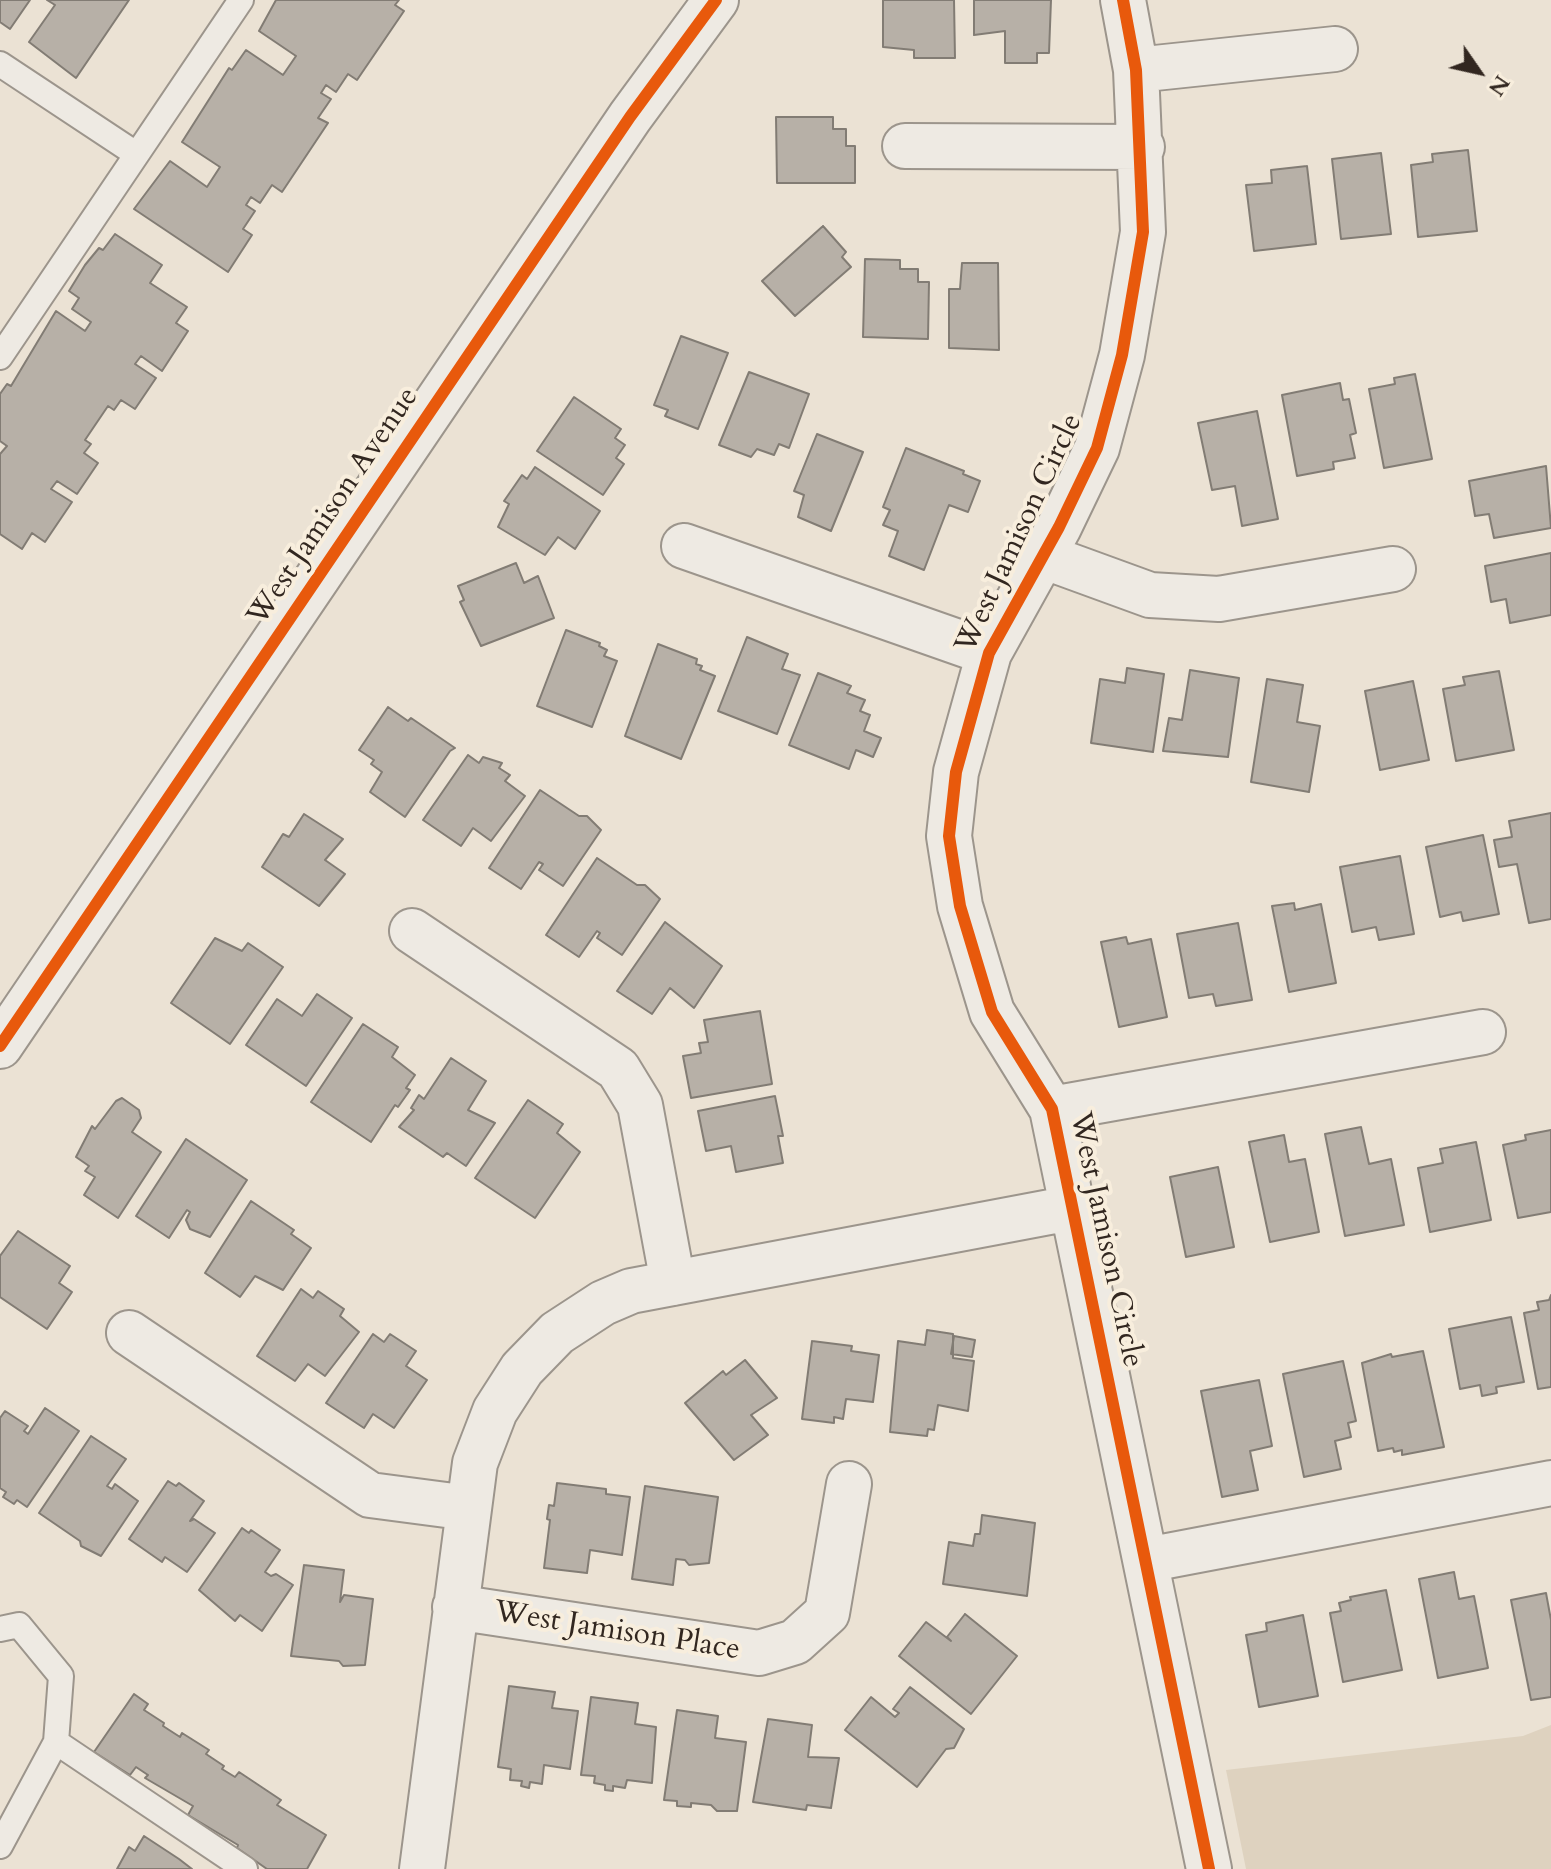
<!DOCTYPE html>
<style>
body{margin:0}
#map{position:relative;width:1551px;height:1869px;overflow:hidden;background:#ebe2d4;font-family:Cardo,serif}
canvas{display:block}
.north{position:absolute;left:1439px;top:32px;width:80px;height:80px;-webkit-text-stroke:6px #f8eedd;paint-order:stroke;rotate:124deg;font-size:22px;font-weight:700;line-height:32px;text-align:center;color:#322720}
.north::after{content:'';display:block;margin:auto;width:28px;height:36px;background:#322720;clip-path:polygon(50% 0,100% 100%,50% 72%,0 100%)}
</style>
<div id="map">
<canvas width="1551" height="1869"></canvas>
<div class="north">N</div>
</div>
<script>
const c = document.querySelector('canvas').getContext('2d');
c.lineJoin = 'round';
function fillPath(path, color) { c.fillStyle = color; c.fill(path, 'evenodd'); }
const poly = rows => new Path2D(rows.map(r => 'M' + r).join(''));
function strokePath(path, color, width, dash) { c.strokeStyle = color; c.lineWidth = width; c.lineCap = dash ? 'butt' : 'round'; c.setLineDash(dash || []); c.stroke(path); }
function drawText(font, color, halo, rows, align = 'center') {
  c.font = font + ' Cardo,serif'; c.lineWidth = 8; c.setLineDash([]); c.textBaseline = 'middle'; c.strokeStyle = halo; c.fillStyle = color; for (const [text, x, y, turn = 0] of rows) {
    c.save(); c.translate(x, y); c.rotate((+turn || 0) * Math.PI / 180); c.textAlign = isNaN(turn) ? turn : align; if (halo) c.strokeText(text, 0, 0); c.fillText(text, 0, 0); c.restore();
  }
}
fillPath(poly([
 [1551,1725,1551,1869,1246,1869,1226,1770,1523,1736]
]), '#ded2bf');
const building = poly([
 [0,0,30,0,10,29,0,22,0,0],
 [47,0,129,0,76,78,29,42,55,5,47,0],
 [276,0,399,0,395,5,404,11,357,80,348,74,336,92,326,85,321,93,331,99,318,118,328,123,282,192,272,185,260,203,251,197,246,205,255,211,243,229,252,235,228,272,134,209,170,161,207,187,220,167,182,142,229,68,232,70,246,50,283,75,296,56,259,31,276,0],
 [883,0,954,0,955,58,914,58,914,50,883,47,883,0],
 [974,0,1051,0,1049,53,1037,53,1037,63,1005,63,1005,31,974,35,974,0],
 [776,117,833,117,833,129,846,129,846,146,855,146,855,183,777,183,776,117],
 [1468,150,1477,231,1418,237,1411,165,1433,162,1432,154,1468,150],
 [1381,153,1391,234,1341,239,1332,159,1381,153],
 [1307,166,1316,244,1254,251,1246,185,1272,183,1271,170,1307,166],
 [823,226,846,252,842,257,851,267,795,316,762,281,823,226],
 [115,234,162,265,150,283,187,307,176,323,188,331,162,371,141,356,135,364,156,378,135,409,121,400,114,410,108,406,85,440,91,444,84,453,98,463,77,494,57,481,51,489,72,502,45,542,32,533,22,549,0,534,0,454,7,446,0,441,0,394,7,384,11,386,56,311,85,331,91,322,72,309,79,298,69,291,85,265,99,248,103,250,115,234],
 [865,259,900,260,900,269,918,269,918,282,929,282,928,339,863,337,865,259],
 [962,263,998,263,999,350,949,348,949,289,960,289,962,263],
 [681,336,728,353,698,429,665,416,668,410,654,405,681,336],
 [749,372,809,394,789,448,779,444,774,455,757,449,751,457,719,445,749,372],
 [1415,374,1432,459,1384,468,1369,389,1395,384,1394,378,1415,374],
 [1340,383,1343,400,1349,399,1356,433,1350,435,1355,458,1333,462,1334,469,1297,476,1282,395,1340,383],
 [574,397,621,429,615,438,625,445,616,458,624,464,603,495,537,451,574,397],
 [1257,411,1278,519,1242,526,1235,486,1212,490,1198,423,1257,411],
 [817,434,863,452,831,531,798,517,804,495,794,491,817,434],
 [906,448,964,471,963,474,980,481,968,512,949,505,924,570,889,556,898,531,883,525,890,510,883,507,906,448],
 [1546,466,1551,528,1494,538,1489,514,1475,516,1469,481,1546,466],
 [535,467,600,511,575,549,558,537,545,555,498,527,509,504,504,501,522,475,527,479,535,467],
 [1551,553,1551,615,1510,623,1506,599,1491,602,1485,566,1551,553],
 [516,563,524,583,538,576,554,618,481,646,460,602,464,600,458,586,516,563],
 [566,630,600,643,599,646,607,650,604,656,617,661,592,727,537,706,566,630],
 [747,637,788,654,782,669,800,675,777,734,718,711,747,637],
 [658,644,697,659,696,664,702,666,700,670,715,676,681,759,625,736,658,644],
 [1127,668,1164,674,1153,752,1091,743,1100,679,1125,683,1127,668],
 [1190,670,1239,678,1228,757,1163,751,1169,718,1182,720,1190,670],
 [1499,671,1514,750,1456,761,1443,689,1465,685,1463,677,1499,671],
 [818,673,851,686,847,693,865,700,860,711,870,715,864,731,881,738,873,757,856,750,849,769,789,745,818,673],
 [1267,679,1303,685,1297,722,1320,726,1309,792,1251,782,1267,679],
 [1413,681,1429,760,1380,770,1365,691,1413,681],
 [388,707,408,721,411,718,455,748,450,751,405,817,370,792,382,772,371,764,374,760,359,750,388,707],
 [468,755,479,763,483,757,502,763,499,768,510,775,505,781,525,796,491,841,473,828,461,846,423,820,468,755],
 [540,790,579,816,587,816,601,830,563,886,539,870,543,864,539,862,521,889,489,868,540,790],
 [1551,813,1551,919,1529,923,1517,864,1499,867,1494,840,1512,837,1509,821,1551,813],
 [304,814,343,839,325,860,345,874,319,906,262,867,283,834,289,837,304,814],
 [1483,835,1499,914,1463,921,1461,912,1440,917,1426,847,1483,835],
 [1400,856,1414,934,1379,940,1376,927,1352,932,1340,867,1400,856],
 [597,858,637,885,645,885,660,899,622,955,597,938,600,933,597,931,579,957,546,935,597,858],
 [1294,903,1295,910,1321,904,1336,983,1289,992,1272,906,1294,903],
 [665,922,722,966,694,1008,670,988,652,1014,617,991,665,922],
 [1238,923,1252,1000,1216,1006,1213,994,1189,998,1177,934,1238,923],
 [1126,937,1128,944,1151,939,1167,1017,1119,1027,1101,942,1126,937],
 [215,938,242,951,248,943,283,967,230,1044,171,1003,215,938],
 [317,994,352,1018,306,1086,246,1045,277,999,302,1016,317,994],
 [760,1011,772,1084,691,1098,683,1056,701,1053,699,1043,708,1042,704,1020,760,1011],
 [363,1024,398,1047,392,1057,415,1075,406,1088,410,1090,398,1107,395,1105,371,1142,311,1102,363,1024],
 [451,1058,486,1081,468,1110,495,1123,466,1166,447,1153,443,1157,399,1127,414,1110,411,1108,419,1095,424,1099,451,1058],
 [775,1096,783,1136,778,1136,783,1163,736,1172,731,1146,706,1151,698,1111,775,1096],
 [122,1098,139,1110,141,1118,132,1132,161,1152,118,1218,84,1195,95,1177,85,1171,89,1166,76,1157,92,1126,95,1129,116,1101,122,1098],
 [528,1100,563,1124,557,1133,580,1152,535,1218,475,1178,528,1100],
 [1361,1127,1369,1164,1391,1159,1404,1225,1345,1236,1325,1134,1361,1127],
 [1551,1130,1551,1212,1518,1218,1503,1145,1526,1140,1525,1135,1551,1130],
 [1284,1135,1289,1162,1305,1159,1319,1232,1270,1242,1249,1142,1284,1135],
 [186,1139,247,1180,210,1237,190,1229,186,1220,190,1212,187,1210,169,1238,136,1216,186,1139],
 [1476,1142,1491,1220,1430,1232,1418,1168,1443,1163,1440,1149,1476,1142],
 [1218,1167,1234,1247,1186,1257,1170,1177,1218,1167],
 [251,1201,294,1230,291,1234,311,1248,283,1290,255,1276,240,1297,205,1273,251,1201],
 [18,1231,70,1266,59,1283,72,1292,47,1329,0,1297,0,1256,18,1231],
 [301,1289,313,1298,318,1291,344,1309,340,1316,359,1332,325,1376,308,1364,295,1381,257,1356,301,1289],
 [1551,1295,1551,1387,1538,1389,1524,1313,1539,1310,1537,1302,1549,1300,1551,1295],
 [1511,1317,1524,1382,1496,1387,1497,1393,1482,1396,1480,1385,1460,1389,1449,1329,1511,1317],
 [927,1330,953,1334,953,1358,974,1361,968,1411,938,1405,934,1430,928,1429,927,1436,890,1432,898,1341,925,1345,927,1330],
 [373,1334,384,1342,390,1334,416,1351,406,1366,427,1380,394,1428,373,1414,364,1428,326,1403,373,1334],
 [954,1336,975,1340,972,1357,951,1354,954,1336],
 [812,1341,852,1346,851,1351,879,1355,873,1402,846,1399,843,1419,834,1417,834,1423,802,1419,812,1341],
 [1423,1351,1444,1447,1402,1455,1402,1450,1394,1452,1393,1448,1378,1451,1362,1363,1391,1354,1392,1357,1423,1351],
 [745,1360,777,1398,751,1415,768,1435,734,1460,685,1403,723,1371,726,1375,745,1360],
 [1343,1361,1356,1421,1348,1423,1351,1437,1335,1441,1341,1469,1304,1477,1283,1374,1343,1361],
 [1259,1380,1272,1446,1250,1451,1258,1490,1222,1497,1201,1391,1259,1380],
 [45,1408,79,1431,27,1507,17,1500,14,1504,3,1497,6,1492,0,1488,0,1418,5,1411,28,1426,24,1431,28,1434,45,1408],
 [91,1436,126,1459,107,1486,112,1489,115,1484,138,1501,101,1556,81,1546,80,1541,39,1513,91,1436],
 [168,1481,176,1486,179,1483,204,1501,190,1521,194,1519,215,1533,187,1572,165,1557,162,1562,129,1539,168,1481],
 [557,1483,606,1489,606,1494,630,1497,622,1555,590,1550,587,1573,544,1568,550,1520,547,1519,549,1505,554,1506,557,1483],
 [645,1486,718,1497,709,1563,689,1565,685,1560,676,1559,673,1585,632,1579,645,1486],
 [982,1515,1035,1523,1027,1596,943,1584,949,1542,973,1546,975,1534,980,1534,982,1515],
 [242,1528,249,1533,251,1530,280,1550,265,1572,271,1576,276,1574,293,1585,262,1631,240,1615,235,1621,199,1590,242,1528],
 [304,1565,344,1570,340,1602,344,1595,373,1599,365,1665,343,1666,339,1661,291,1656,304,1565],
 [1454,1572,1459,1599,1474,1596,1488,1668,1438,1678,1419,1579,1454,1572],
 [1386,1590,1402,1670,1343,1682,1330,1613,1341,1611,1339,1603,1351,1600,1350,1597,1386,1590],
 [1546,1593,1551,1620,1551,1697,1531,1700,1511,1600,1546,1593],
 [965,1614,1017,1656,971,1714,899,1656,926,1622,951,1641,947,1637,965,1614],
 [1303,1615,1318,1696,1259,1707,1246,1635,1267,1631,1266,1623,1303,1615],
 [509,1686,555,1692,552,1708,578,1711,570,1769,544,1765,542,1784,530,1782,529,1788,521,1786,522,1781,510,1780,511,1769,498,1767,509,1686],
 [910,1687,964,1729,954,1748,946,1749,917,1787,845,1730,871,1697,895,1717,899,1713,893,1709,910,1687],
 [134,1694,148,1704,144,1710,164,1723,163,1726,180,1737,182,1733,209,1750,206,1754,224,1766,222,1769,235,1777,239,1772,281,1800,277,1805,326,1835,307,1869,267,1869,237,1848,238,1845,188,1815,193,1806,145,1778,148,1775,136,1767,130,1775,94,1752,134,1694],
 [591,1697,638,1703,635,1724,656,1727,652,1783,627,1780,625,1788,613,1786,613,1791,605,1790,605,1785,594,1783,595,1776,581,1775,591,1697],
 [677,1710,718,1716,715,1738,746,1742,737,1811,717,1811,711,1805,691,1803,691,1807,677,1806,677,1801,664,1800,677,1710],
 [768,1719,812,1725,808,1757,839,1758,831,1808,807,1805,806,1810,753,1802,768,1719],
 [144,1836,179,1859,192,1869,117,1869,129,1847,135,1851,144,1836]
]);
fillPath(building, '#b7b0a7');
strokePath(building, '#827c74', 2);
const lane = poly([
 [0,64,136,154],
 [0,357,241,0],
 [0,1629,19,1625,61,1676,56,1742,0,1846],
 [56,1742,245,1869]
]);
const street = poly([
 [1123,0,1136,70,1143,232,1122,355,1097,448,1059,527,989,653,956,772,949,836,960,906,992,1012,1052,1109,1209,1869],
 [1136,70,1335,49],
 [905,146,1142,147],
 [684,546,989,653],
 [1043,556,1150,595,1219,599,1393,569],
 [412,931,618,1069,640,1105,673,1283],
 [0,1046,630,117,716,0],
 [1052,1109,1483,1032],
 [129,1333,370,1495,469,1508],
 [1146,1560,1551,1483],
 [455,1607,759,1653,795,1642,827,1613,849,1484],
 [422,1869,475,1463,495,1411,522,1369,557,1333,603,1303,631,1291,1071,1208]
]);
strokePath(lane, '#9c958c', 28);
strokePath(street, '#9c958c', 48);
strokePath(lane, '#eeeae3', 24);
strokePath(street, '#eeeae3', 44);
strokePath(poly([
 [1123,0,1136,70,1143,232,1122,355,1097,448,1059,527,989,653,956,772,949,836,960,906,992,1012,1052,1109,1209,1869],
 [0,1046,630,117,716,0]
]), '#e8590c', 12);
drawText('30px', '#322720', '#f8eedd', [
 ["West Jamison Avenue",334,507,-56],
 ["West Jamison Circle",1020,534,-65],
 ["West Jamison Circle",1105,1240,78],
 ["West Jamison Place",617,1632,9]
]);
</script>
